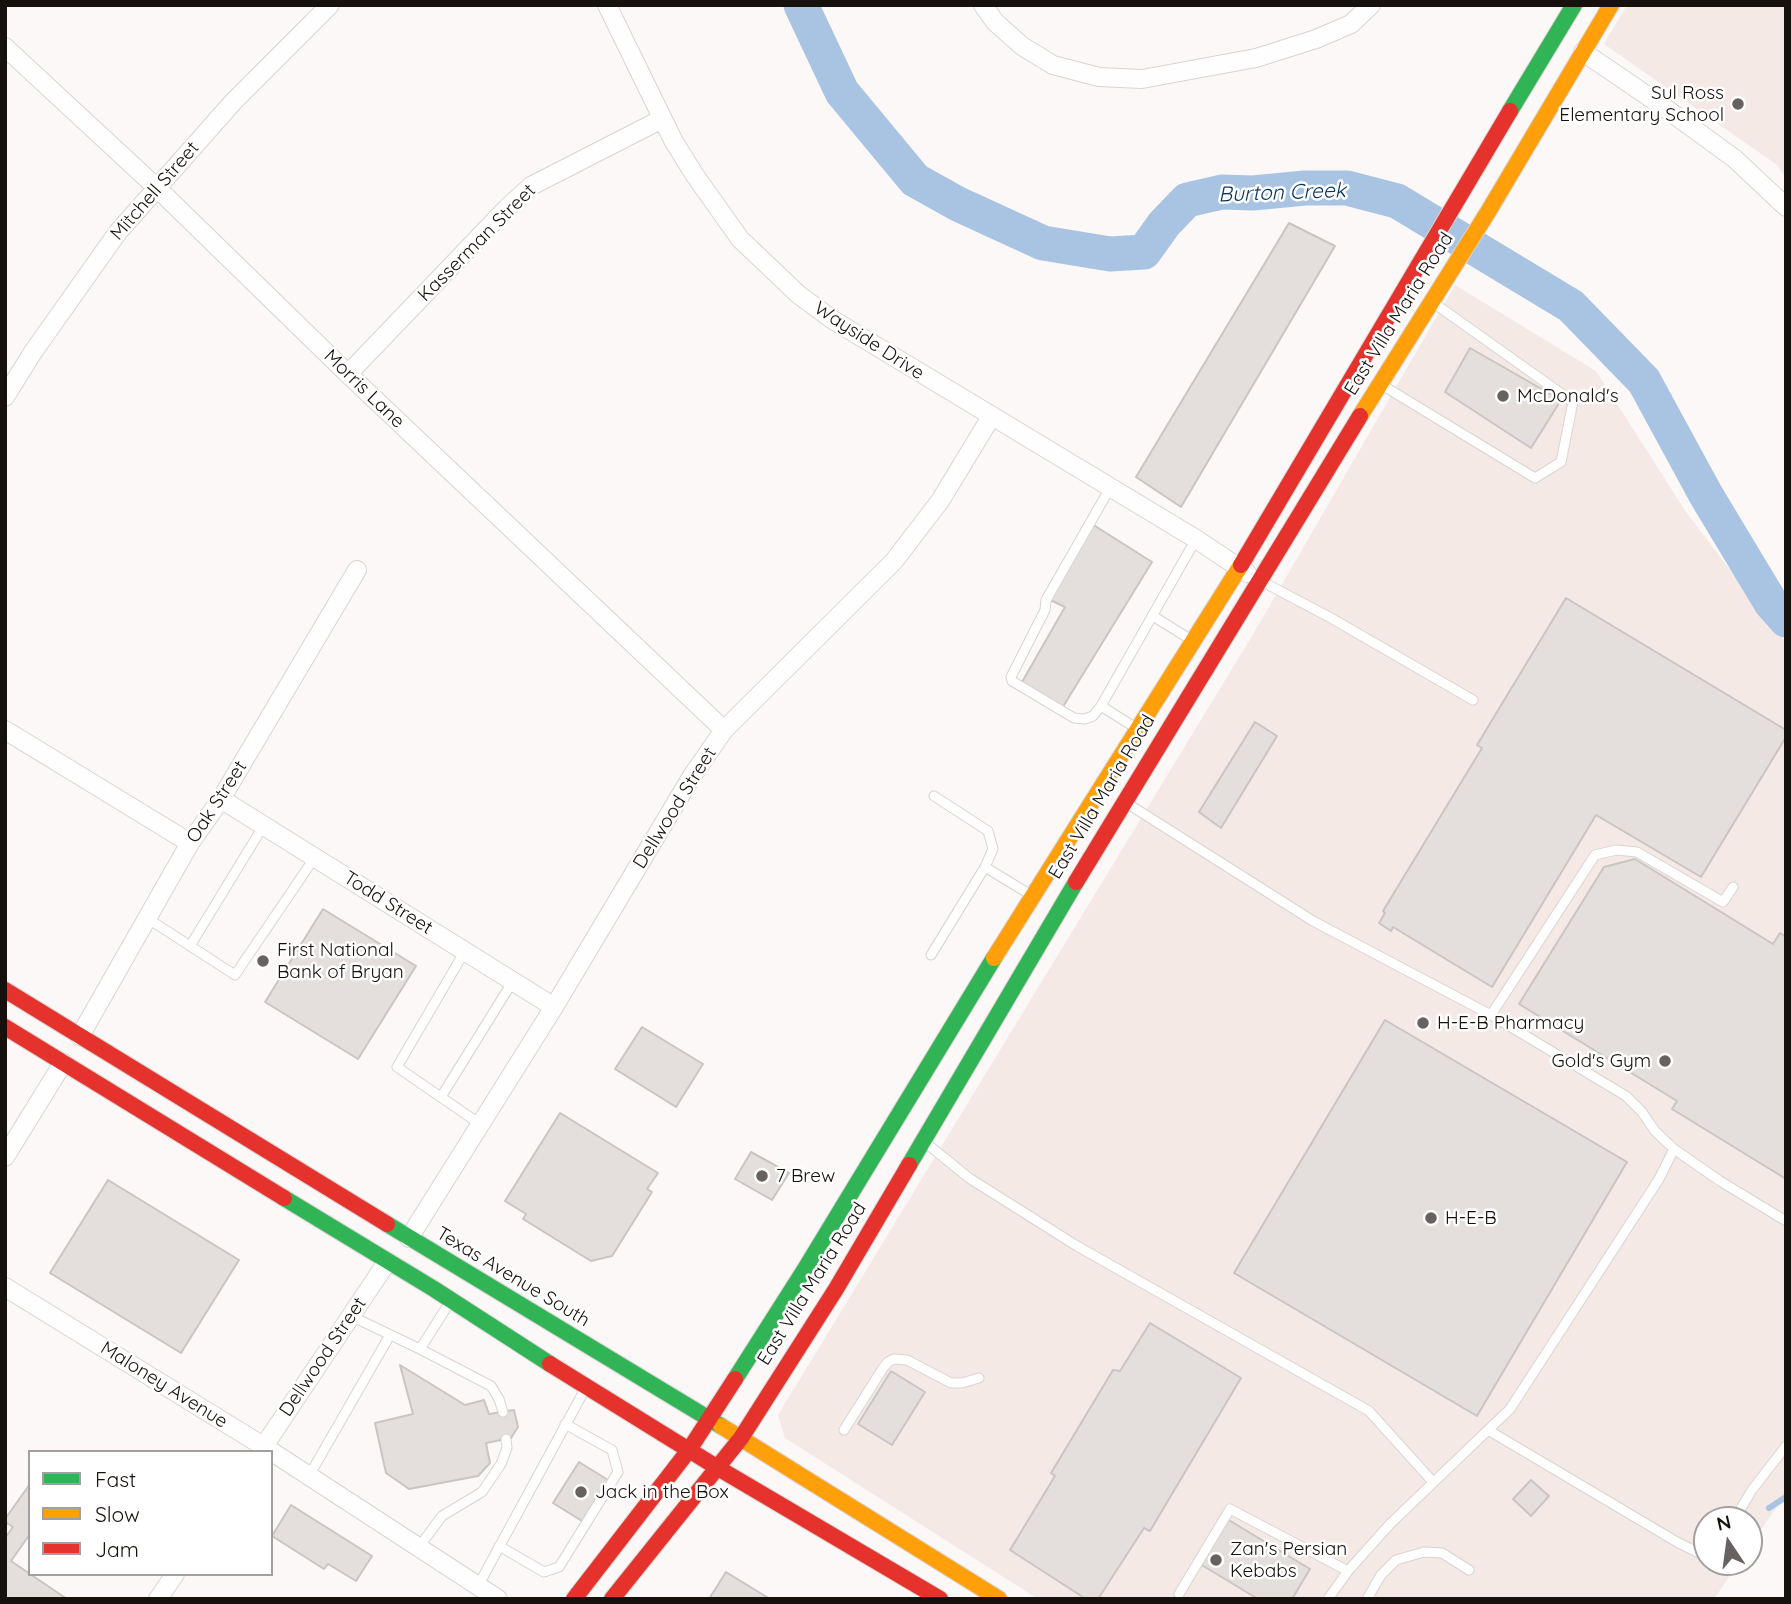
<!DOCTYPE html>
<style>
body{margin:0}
#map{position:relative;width:1791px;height:1604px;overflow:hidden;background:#fcf8f7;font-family:Quicksand,sans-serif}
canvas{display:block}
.frame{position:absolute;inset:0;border:7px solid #17110e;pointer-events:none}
.legend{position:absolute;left:28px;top:1450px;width:245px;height:126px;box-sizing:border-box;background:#fff;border:2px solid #a2a09f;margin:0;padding:9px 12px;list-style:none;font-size:21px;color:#17110e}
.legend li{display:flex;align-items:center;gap:14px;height:35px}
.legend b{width:35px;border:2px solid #a2a09f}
.north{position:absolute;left:1693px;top:1506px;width:70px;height:70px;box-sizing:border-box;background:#fff;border:2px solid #a2a09f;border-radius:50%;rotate:347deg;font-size:19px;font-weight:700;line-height:28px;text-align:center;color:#17110e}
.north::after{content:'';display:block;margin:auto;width:24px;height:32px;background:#676260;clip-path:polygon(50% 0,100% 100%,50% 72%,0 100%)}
</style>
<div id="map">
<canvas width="1791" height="1604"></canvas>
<div class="frame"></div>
<ul class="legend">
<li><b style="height:9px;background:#30b455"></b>Fast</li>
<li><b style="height:9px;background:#ff9f0a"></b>Slow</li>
<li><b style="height:9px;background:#e5322d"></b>Jam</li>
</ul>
<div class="north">N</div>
</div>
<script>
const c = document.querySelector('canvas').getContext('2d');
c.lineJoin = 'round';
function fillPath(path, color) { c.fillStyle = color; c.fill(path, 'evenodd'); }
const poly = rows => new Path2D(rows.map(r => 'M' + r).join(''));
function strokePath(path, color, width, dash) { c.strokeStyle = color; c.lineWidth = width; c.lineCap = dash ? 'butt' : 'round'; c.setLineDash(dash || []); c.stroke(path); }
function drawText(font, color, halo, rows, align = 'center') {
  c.font = font + ' Quicksand,sans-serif'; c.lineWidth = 5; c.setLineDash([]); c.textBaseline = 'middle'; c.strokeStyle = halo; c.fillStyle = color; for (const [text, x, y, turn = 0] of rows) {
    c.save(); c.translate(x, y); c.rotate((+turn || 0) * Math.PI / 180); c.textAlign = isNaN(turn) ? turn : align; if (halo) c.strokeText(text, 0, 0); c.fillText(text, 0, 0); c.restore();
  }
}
fillPath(poly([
 [1627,5,1786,5,1786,178,1777,165,1604,44],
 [1455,285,1596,371,1686,512,1786,643,1786,1494,1749,1547,1749,1520,1707,1520,1707,1562,1739,1562,1714,1599,1038,1599,785,1438,778,1415,1255,631]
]), '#f4e9e5');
strokePath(poly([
 [1769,1508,1786,1497]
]), '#a9c4e3', 6);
strokePath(poly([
 [801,5,842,92,915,180,958,204,1043,243,1110,254,1144,252,1164,224,1187,200,1222,192,1253,193,1305,188,1347,188,1397,201,1571,306,1644,381,1706,495,1771,603,1786,620]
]), '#a9c4e3', 35);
const building = poly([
 [1289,223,1335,246,1181,507,1136,477,1289,223],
 [1470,348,1561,400,1531,448,1445,392,1470,348],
 [1092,524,1152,562,1061,710,1022,682,1065,607,1048,599,1092,524],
 [1566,598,1786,730,1786,737,1701,877,1596,815,1492,987,1393,927,1391,931,1379,923,1385,913,1383,911,1482,748,1477,745,1566,598],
 [1255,722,1277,736,1221,828,1199,812,1255,722],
 [1635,859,1773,944,1780,933,1786,937,1786,1179,1672,1109,1677,1101,1519,1004,1604,867,1635,859],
 [323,909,416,966,358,1059,265,1002,323,909],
 [1385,1020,1627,1162,1477,1416,1234,1273,1385,1020],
 [642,1027,703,1064,676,1107,615,1069,642,1027],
 [560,1113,658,1173,647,1189,652,1192,612,1256,591,1261,523,1219,526,1214,505,1201,560,1113],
 [751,1152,789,1173,772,1200,735,1179,751,1152],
 [108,1180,239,1260,181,1353,50,1273,108,1180],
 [1150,1323,1241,1378,1150,1531,1144,1528,1098,1599,1086,1599,1010,1550,1055,1476,1051,1473,1113,1370,1120,1371,1150,1323],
 [400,1365,465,1405,484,1400,489,1414,514,1410,518,1427,511,1438,486,1443,490,1463,478,1476,409,1489,386,1473,375,1423,413,1414,400,1365],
 [891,1371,925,1392,892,1445,858,1424,891,1371],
 [579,1462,608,1480,582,1521,553,1503,579,1462],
 [1531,1480,1549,1496,1531,1516,1513,1499,1531,1480],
 [30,1484,30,1534,11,1561,67,1599,5,1599,5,1538,13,1527,5,1522,5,1519,30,1484],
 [291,1505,372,1556,356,1581,328,1564,324,1569,272,1536,291,1505],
 [1227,1519,1310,1569,1292,1599,1258,1599,1200,1564,1227,1519],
 [726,1572,770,1599,709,1599,726,1572]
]);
fillPath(building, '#e4dfdc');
strokePath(building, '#cac5c3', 2);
const lane = poly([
 [1382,385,1535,478,1561,462,1573,402,1431,301],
 [1261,581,1331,618,1473,700],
 [1153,616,1193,641],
 [1101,706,1093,716,1085,719,1074,718,1012,681,1011,677,1045,610,1046,600,1110,488],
 [1136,728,1101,706,1196,539],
 [1125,802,1313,921,1491,1015,1626,1096,1642,1112,1655,1131,1674,1149,1659,1179,1510,1409,1390,1524,1348,1571,1328,1599],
 [985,867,1031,895],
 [147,918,235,975,315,857],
 [190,946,264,825],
 [465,951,397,1067,480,1124],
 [931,955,985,867,993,849,988,831,934,796],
 [1491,1015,1595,855,1616,850,1637,852,1723,902,1733,887],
 [441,1097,513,981],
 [926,1143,969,1178,1077,1246,1369,1411,1433,1482],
 [1674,1149,1720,1181,1786,1221],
 [351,1316,420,1349,450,1302],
 [420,1349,491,1386,499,1399,503,1412],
 [844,1430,883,1368,888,1362,894,1359,907,1360,951,1383,962,1383,979,1378],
 [1488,1430,1677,1542,1707,1557],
 [309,1476,390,1335],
 [1734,1520,1752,1490,1786,1446],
 [499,1546,544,1572,559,1567,618,1472,612,1450,565,1424],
 [419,1547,442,1516,482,1492,501,1464,507,1448,506,1439],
 [478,1586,584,1391],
 [1179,1594,1230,1509,1348,1571],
 [1367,1599,1381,1575,1396,1560,1424,1552,1442,1553,1469,1570]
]);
const street = poly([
 [607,5,673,140,694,174,740,239,799,295,833,320,1196,539,1247,573],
 [983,5,995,22,1022,46,1053,65,1099,77,1142,79,1256,58,1316,39,1351,24,1371,5],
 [5,47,156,187,348,374,724,730],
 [1583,52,1661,105,1735,159,1786,207],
 [348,374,507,208,531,186,662,119],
 [5,397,33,352,118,232,234,101,330,5],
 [5,730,190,843],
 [221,799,554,1007],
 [80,1036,190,843,221,799,357,570],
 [5,1157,63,1063],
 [409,1238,554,1007,692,776,724,730,894,561,940,501,991,417],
 [5,1287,263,1446,498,1599],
 [260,1452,387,1262],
 [158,1599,175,1574]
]);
const fast = poly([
 [1510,111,1574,5],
 [909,1165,1076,882],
 [284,1198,434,1289,550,1364],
 [387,1224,721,1426],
 [735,1379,805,1269,994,958]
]);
const slow = poly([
 [1360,416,1488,212,1611,5],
 [994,958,1241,565],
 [721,1426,999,1599]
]);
const jam = poly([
 [1241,565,1510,111],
 [1076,882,1360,416],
 [5,990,387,1224],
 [5,1027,284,1198],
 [550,1364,718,1468,940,1599],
 [574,1599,689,1450,735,1379],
 [612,1599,741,1438,836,1289,909,1165]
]);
strokePath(lane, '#d9d4d2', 11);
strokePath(street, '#d9d4d2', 20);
strokePath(fast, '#d9d4d2', 18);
strokePath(slow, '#d9d4d2', 18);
strokePath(jam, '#d9d4d2', 18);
strokePath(lane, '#fffefe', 9);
strokePath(street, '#fffefe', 18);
strokePath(fast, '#30b455', 16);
strokePath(slow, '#ff9f0a', 16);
strokePath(jam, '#e5322d', 16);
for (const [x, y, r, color] of [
 [1738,104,7,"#676260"],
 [1503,396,7,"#676260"],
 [263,961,7,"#676260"],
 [1423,1023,7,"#676260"],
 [1665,1061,7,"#676260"],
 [762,1176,7,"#676260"],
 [1431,1218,7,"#676260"],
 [581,1492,7,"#676260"],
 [1216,1560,7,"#676260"]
]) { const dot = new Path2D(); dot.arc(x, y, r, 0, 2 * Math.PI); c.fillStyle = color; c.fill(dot); strokePath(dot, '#fff', 2.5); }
drawText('19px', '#17110e', '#fff', [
 ["Sul Ross",1724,93,"right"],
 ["Elementary School",1724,115,"right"],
 ["McDonald's",1517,396],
 ["First National",277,950],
 ["Bank of Bryan",277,972],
 ["H-E-B Pharmacy",1437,1023],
 ["Gold's Gym",1651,1061,"right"],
 ["7 Brew",776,1176],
 ["H-E-B",1445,1218],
 ["Jack in the Box",595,1492],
 ["Zan's Persian",1230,1549],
 ["Kebabs",1230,1571]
], 'left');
drawText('19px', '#17110e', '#fff', [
 ["Mitchell Street",155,191,-49],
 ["Kasserman Street",477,243,-45],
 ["East Villa Maria Road",1399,314,-58],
 ["Wayside Drive",869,341,33],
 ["Morris Lane",364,389,44],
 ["East Villa Maria Road",1102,797,-59],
 ["Oak Street",217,802,-57],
 ["Dellwood Street",675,808,-58],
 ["Todd Street",388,903,32],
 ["Texas Avenue South",513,1277,31],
 ["East Villa Maria Road",812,1284,-58],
 ["Dellwood Street",323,1357,-56],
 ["Maloney Avenue",164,1385,32]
]);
drawText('italic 21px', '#06335c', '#fff', [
 ["Burton Creek",1282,193,-2]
]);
</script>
